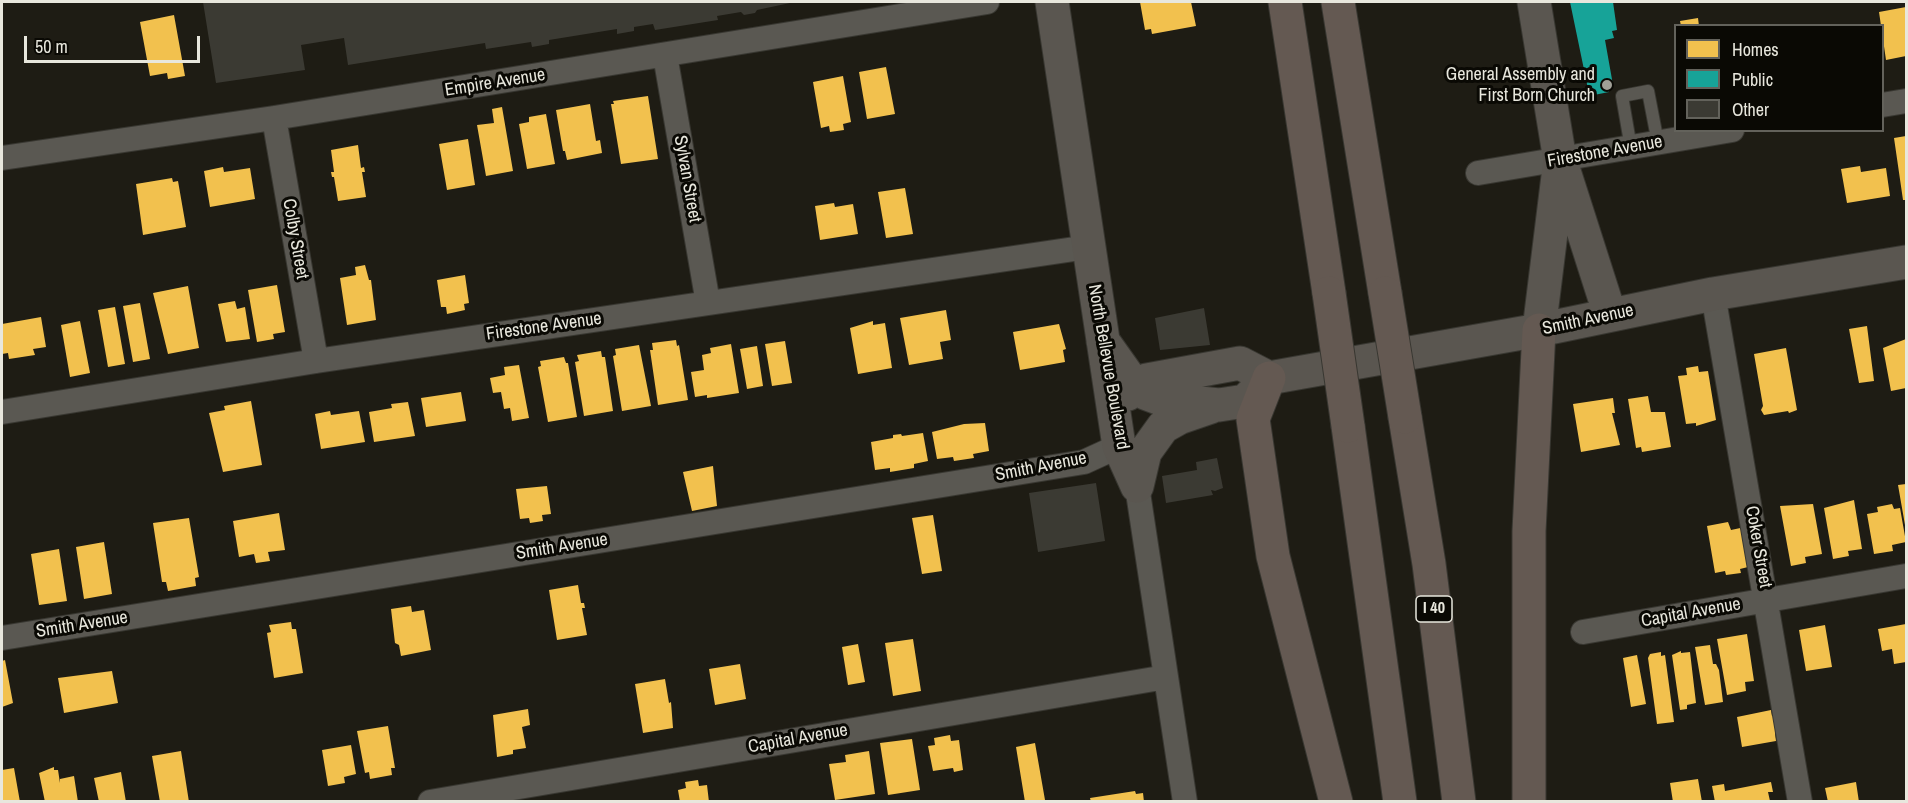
<!DOCTYPE html>
<style>
body{margin:0}
#map{position:relative;width:1908px;height:803px;overflow:hidden;background:#1e1c14;font-family:"Archivo Narrow",sans-serif}
canvas{display:block}
.frame{position:absolute;inset:0;border:3px solid #e8e7dd;pointer-events:none}
.legend{position:absolute;left:1674px;top:24px;width:210px;height:108px;box-sizing:border-box;background:#0a0904;border:2px solid #63625b;margin:0;padding:8px 10px;list-style:none;font-size:18px;color:#e8e7dd}
.legend li{display:flex;align-items:center;gap:12px;height:30px}
.legend b{width:30px;border:2px solid #63625b}
.scale{position:absolute;left:24px;top:36px;width:176px;height:27px;box-sizing:border-box;border:3px solid #e8e7dd;border-top:0;padding-left:8px;font-size:18px;line-height:21px;white-space:nowrap;color:#e8e7dd;-webkit-text-stroke:4px #0a0904;paint-order:stroke}
</style>
<div id="map">
<canvas width="1908" height="803"></canvas>
<div class="frame"></div>
<ul class="legend">
<li><b style="height:16px;background:#f2c14e"></b>Homes</li>
<li><b style="height:16px;background:#17a398"></b>Public</li>
<li><b style="height:16px;background:#3b3a33"></b>Other</li>
</ul>
<div class="scale">50 m</div>
</div>
<script>
const c = document.querySelector('canvas').getContext('2d');
c.lineJoin = 'round';
function fillPath(path, color) { c.fillStyle = color; c.fill(path, 'evenodd'); }
const poly = rows => new Path2D(rows.map(r => 'M' + r).join(''));
function strokePath(path, color, width, dash) { c.strokeStyle = color; c.lineWidth = width; c.lineCap = dash ? 'butt' : 'round'; c.setLineDash(dash || []); c.stroke(path); }
function drawText(font, color, halo, rows, align = 'center') {
  c.font = font + ' "Archivo Narrow",sans-serif'; c.lineWidth = 6; c.setLineDash([]); c.textBaseline = 'middle'; c.strokeStyle = halo; c.fillStyle = color; for (const [text, x, y, turn = 0] of rows) {
    c.save(); c.translate(x, y); c.rotate((+turn || 0) * Math.PI / 180); c.textAlign = isNaN(turn) ? turn : align; if (halo) c.strokeText(text, 0, 0); c.fillText(text, 0, 0); c.restore();
  }
}
fillPath(poly([
 [1140,2,1191,2,1196,26,1152,34,1151,29,1145,30],
 [1906,7,1906,56,1886,60,1879,12],
 [174,15,185,76,168,79,167,73,150,76,140,22],
 [1698,18,1699,26,1681,26,1680,21],
 [886,67,895,114,867,119,859,72],
 [843,76,851,122,843,124,844,130,830,132,829,126,821,128,813,82],
 [648,96,658,159,621,164,611,104,614,104,613,101],
 [590,104,596,141,600,140,602,153,567,160,565,151,563,151,556,110],
 [502,107,513,171,486,176,477,125,494,123,492,109],
 [546,114,555,164,527,169,519,124,529,122,529,117],
 [1906,136,1906,200,1903,200,1894,138],
 [468,139,475,185,447,190,439,144],
 [358,145,361,168,364,167,365,172,362,172,366,197,338,201,334,177,332,177,331,172,334,172,331,150],
 [1860,166,1861,172,1886,168,1890,196,1847,203,1841,169],
 [223,167,224,172,250,168,255,199,210,207,204,171],
 [172,178,173,182,178,181,186,227,143,235,136,184],
 [905,188,913,234,886,238,878,192],
 [834,203,835,207,853,204,858,234,820,240,815,206],
 [365,265,369,280,371,280,376,320,347,325,340,278,356,275,355,267],
 [465,275,469,303,464,304,465,310,447,314,446,307,441,307,437,280],
 [277,285,285,332,273,334,274,339,257,342,248,290],
 [188,286,199,348,168,354,153,293],
 [235,301,237,309,245,307,250,339,226,342,218,304],
 [140,303,150,359,133,362,123,306],
 [115,307,125,364,108,367,98,310],
 [946,310,951,340,940,342,943,359,909,365,900,318],
 [41,317,46,347,33,349,35,355,9,359,8,353,2,354,2,324],
 [80,321,90,373,70,377,61,325],
 [873,321,873,325,885,323,892,368,858,374,850,328],
 [1059,324,1066,349,1063,350,1065,362,1020,370,1013,332],
 [1867,326,1874,381,1859,383,1849,329],
 [1906,339,1906,388,1891,391,1883,348],
 [676,340,677,346,679,345,688,400,658,405,650,350,653,350,652,343],
 [785,341,792,383,772,386,765,344],
 [731,344,739,393,707,398,707,395,695,397,691,372,704,370,702,355,711,353,710,348],
 [639,345,651,406,622,411,613,356,616,355,615,349],
 [757,346,763,386,747,389,740,349],
 [1786,348,1797,410,1789,413,1788,411,1764,415,1761,410,1763,406,1754,354],
 [601,351,602,357,605,357,613,411,584,416,575,362,579,361,577,355],
 [564,357,566,363,568,363,577,417,548,422,538,367,541,366,540,361],
 [519,365,529,418,512,421,510,408,504,409,501,392,493,393,490,378,505,375,504,367],
 [1698,366,1699,372,1708,371,1716,420,1696,426,1696,423,1686,424,1678,376,1687,375,1686,368],
 [461,392,466,421,426,427,421,398],
 [1648,396,1651,412,1665,412,1671,447,1642,452,1641,447,1636,448,1628,399],
 [1613,398,1615,413,1612,413,1620,445,1581,452,1573,404],
 [251,401,262,465,223,472,209,413,225,410,224,406],
 [408,402,415,436,374,442,369,412,392,408,391,404],
 [330,411,331,415,359,411,365,442,321,449,315,414],
 [985,423,989,451,973,454,974,458,954,461,953,457,937,459,932,432,964,424],
 [923,433,928,461,914,464,914,468,890,472,890,468,875,470,871,442,893,438,893,435,901,434,902,436],
 [713,466,717,506,692,511,683,472],
 [1906,484,1906,525,1905,525,1898,485],
 [547,486,551,514,542,515,543,521,530,523,529,518,520,519,516,489],
 [1854,500,1862,549,1848,551,1849,556,1833,559,1824,508],
 [1813,504,1822,554,1805,557,1806,563,1791,566,1780,506],
 [1892,504,1894,509,1900,508,1906,542,1892,545,1893,551,1874,554,1867,514,1878,512,1877,507],
 [279,513,285,550,268,552,270,561,256,563,254,554,239,557,233,521],
 [933,515,942,571,922,574,912,518],
 [189,518,199,577,195,578,196,586,168,591,166,582,162,582,153,523],
 [1728,522,1731,530,1745,527,1752,566,1740,569,1741,573,1726,575,1725,571,1715,573,1707,526],
 [104,542,112,594,84,599,76,547],
 [59,549,67,601,39,605,31,554],
 [578,585,581,603,584,603,585,608,582,608,587,635,557,640,549,590],
 [411,606,412,612,424,610,431,650,401,656,399,645,395,643,391,609],
 [291,622,292,629,296,629,303,673,274,678,267,633,271,632,269,625],
 [1906,624,1906,662,1894,664,1892,649,1882,651,1878,629],
 [1825,625,1832,667,1806,671,1799,630],
 [1747,634,1754,681,1745,682,1746,691,1727,695,1717,639],
 [913,639,921,691,893,696,885,643],
 [858,644,865,682,848,685,842,647],
 [1710,645,1713,664,1716,664,1719,670,1723,702,1705,705,1695,647],
 [1681,651,1681,653,1690,652,1696,703,1687,705,1687,709,1680,710,1672,655],
 [1661,652,1661,656,1665,655,1674,722,1657,724,1648,658,1650,654],
 [1637,655,1646,704,1631,707,1623,658],
 [5,660,13,703,2,707,2,661],
 [740,664,746,699,715,705,709,669],
 [112,671,118,703,64,713,58,678],
 [665,679,669,703,671,702,673,728,643,733,635,684],
 [528,709,530,725,522,727,526,748,513,750,513,754,497,757,493,715],
 [1771,710,1772,716,1778,715,1781,732,1775,733,1776,741,1742,747,1737,717],
 [388,726,395,768,391,768,392,775,370,779,369,772,365,773,357,731],
 [950,735,951,741,959,740,963,770,954,772,953,768,933,771,928,746,935,745,934,738],
 [912,739,920,790,888,795,880,743],
 [1035,743,1045,800,1025,802,1016,747],
 [351,745,356,774,344,777,345,783,328,786,322,750],
 [181,751,189,802,160,802,152,756],
 [869,751,875,794,835,800,829,764,846,762,845,755],
 [54,767,54,770,58,770,60,783,60,779,74,776,78,802,45,802,39,773],
 [14,768,20,802,2,802,2,770],
 [121,772,126,802,99,802,94,778],
 [1698,779,1702,802,1673,802,1670,783],
 [698,780,699,786,707,785,709,802,680,802,678,790,686,788,685,782],
 [1771,782,1773,792,1768,792,1770,801,1715,802,1712,786,1724,784,1725,791],
 [1856,782,1859,802,1828,802,1825,788],
 [1135,791,1136,794,1143,793,1144,802,1091,802,1090,798]
]), '#f2c14e');
fillPath(poly([
 [1570,2,1613,2,1617,30,1612,31,1614,38,1605,40,1613,85,1608,86,1609,92,1594,95,1593,88,1588,89]
]), '#17a398');
fillPath(poly([
 [203,2,790,2,790,3,757,10,755,13,744,15,741,12,717,16,718,20,655,30,653,24,634,27,634,31,617,34,617,29,549,40,549,44,532,47,531,42,486,49,485,43,348,65,344,38,301,45,305,70,216,83],
 [1204,308,1210,345,1160,350,1155,318],
 [1217,458,1223,488,1215,491,1211,490,1213,495,1166,503,1162,476,1197,470,1196,462],
 [1096,483,1105,541,1038,552,1029,493]
]), '#3b3a33');
const service = poly([
 [1631,148,1622,96,1648,91,1658,143]
]);
const minor = poly([
 [665,55,708,303],
 [1882,105,1906,101],
 [274,118,316,361],
 [2,158,274,118,987,2],
 [1478,173,1732,130],
 [1713,294,1800,802],
 [2,412,316,361,1088,247],
 [1137,486,1185,802],
 [1583,632,1906,576],
 [2,638,1084,462,1119,446],
 [430,802,1166,677]
]);
const secondary = poly([
 [1052,2,1119,446,1137,486],
 [1534,2,1560,160,1539,330],
 [1563,168,1610,315],
 [1103,341,1135,386,1145,393,1161,399,1219,405,1245,401,1269,378,1539,330,1713,294,1906,262],
 [1128,394,1135,386,1147,380,1240,363,1269,378],
 [1137,486,1145,452,1163,427,1179,418,1211,407]
]);
const motorway = poly([
 [1285,2,1329,293],
 [1338,2,1385,293],
 [1269,378,1253,419,1273,556,1336,802],
 [1405,417,1429,564,1459,802],
 [1348,426,1400,802],
 [1529,802,1529,531,1539,330]
]);
strokePath(service, '#383731', 14);
strokePath(minor, '#383731', 26);
strokePath(secondary, '#383731', 35);
strokePath(motorway, '#383731', 35);
strokePath(service, '#5a5852', 12);
strokePath(minor, '#5a5852', 24);
strokePath(secondary, '#5a5650', 33);
strokePath(motorway, '#645952', 33);
const motorwayBridge = poly([
 [1329,293,1348,426],
 [1385,293,1405,417]
]);
strokePath(motorwayBridge, '#383731', 35, []);
strokePath(motorwayBridge, '#645952', 33);
for (const [x, y, r, color] of [
 [1607,85,6,"#a1a097"]
]) { const dot = new Path2D(); dot.arc(x, y, r, 0, 2 * Math.PI); c.fillStyle = color; c.fill(dot); strokePath(dot, '#0a0904', 2); }
for (const [x, y, w] of [
 [1434,609,36]
]) { const box = new Path2D(); box.roundRect(x - w / 2, y - 13, w, 26, 4.5); c.fillStyle = '#0a0904'; c.fill(box); strokePath(box, '#e8e7dd', 1.5); }
drawText('bold 16px', '#e8e7dd', null, [
 ["I 40",1434,609]
]);
drawText('18px', '#e8e7dd', '#0a0904', [
 ["General Assembly and",1595,75],
 ["First Born Church",1595,96]
], 'right');
drawText('18px', '#e8e7dd', '#0a0904', [
 ["Empire Avenue",495,83,-9],
 ["Firestone Avenue",1605,152,-10],
 ["Sylvan Street",687,179,80],
 ["Colby Street",295,239,80],
 ["Smith Avenue",1588,320,-12],
 ["Firestone Avenue",544,327,-8],
 ["North Bellevue Boulevard",1108,367,80],
 ["Smith Avenue",1041,467,-11],
 ["Smith Avenue",562,547,-9],
 ["Coker Street",1758,547,80],
 ["Capital Avenue",1691,613,-10],
 ["Smith Avenue",82,625,-9],
 ["Capital Avenue",798,739,-10]
]);
</script>
